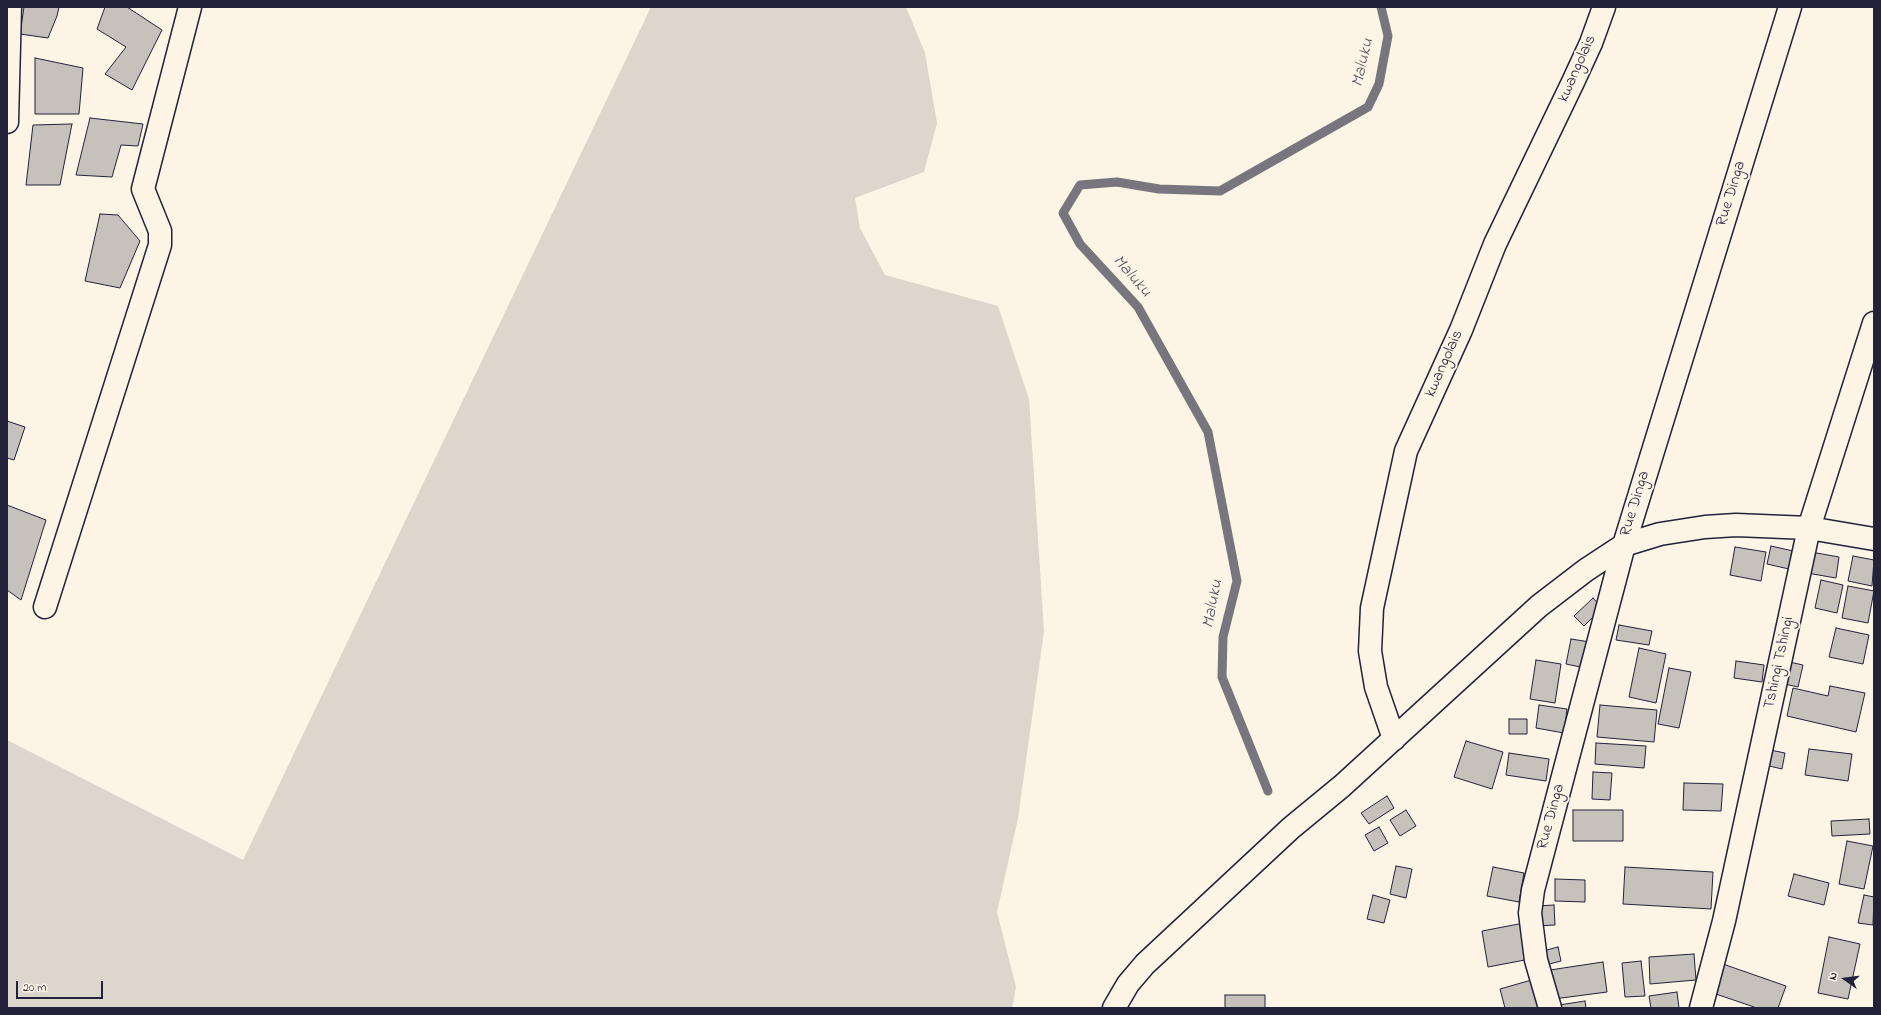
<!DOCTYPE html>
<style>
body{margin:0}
#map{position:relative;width:1881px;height:1015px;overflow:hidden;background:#fcf5e5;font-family:"Indie Flower",sans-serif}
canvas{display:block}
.frame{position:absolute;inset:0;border:8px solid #22223b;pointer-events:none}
.north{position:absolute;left:1825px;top:959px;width:40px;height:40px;-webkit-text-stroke:3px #fcf5e5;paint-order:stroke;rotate:284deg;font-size:11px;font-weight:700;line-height:16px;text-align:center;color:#22223b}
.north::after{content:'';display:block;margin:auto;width:14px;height:18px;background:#22223b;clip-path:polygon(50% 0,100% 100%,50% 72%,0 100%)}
.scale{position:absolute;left:16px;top:981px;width:87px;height:18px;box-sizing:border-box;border:2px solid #22223b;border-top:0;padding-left:5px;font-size:12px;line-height:14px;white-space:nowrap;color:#22223b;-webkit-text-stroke:3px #fcf5e5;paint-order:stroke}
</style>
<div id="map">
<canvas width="1881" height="1015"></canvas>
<div class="frame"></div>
<div class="north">N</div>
<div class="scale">20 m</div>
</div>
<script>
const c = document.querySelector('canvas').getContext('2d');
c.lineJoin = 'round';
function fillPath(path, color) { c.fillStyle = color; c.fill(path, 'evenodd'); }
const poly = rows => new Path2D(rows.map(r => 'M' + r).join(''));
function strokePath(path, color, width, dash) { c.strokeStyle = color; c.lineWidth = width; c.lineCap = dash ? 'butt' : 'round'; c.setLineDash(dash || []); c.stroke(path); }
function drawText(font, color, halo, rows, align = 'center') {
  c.font = font + ' "Indie Flower",sans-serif'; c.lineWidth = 4; c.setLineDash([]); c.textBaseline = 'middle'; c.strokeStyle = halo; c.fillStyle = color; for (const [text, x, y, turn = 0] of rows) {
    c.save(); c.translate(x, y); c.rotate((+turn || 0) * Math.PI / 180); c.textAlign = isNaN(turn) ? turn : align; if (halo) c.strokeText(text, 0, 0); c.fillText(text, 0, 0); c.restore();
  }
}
fillPath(poly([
 [651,7,906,7,925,53,937,123,924,172,855,198,860,228,885,275,998,306,1029,399,1044,631,1018,818,997,912,1016,987,1012,1008,7,1008,7,740,243,860]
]), '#dcd6cc');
strokePath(poly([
 [1268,791,1222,677,1223,637,1237,581,1208,432,1138,307,1080,244,1063,213,1080,185,1117,182,1159,189,1220,191,1368,107,1379,84,1388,36,1381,7]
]), '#78757e', 9);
const building = poly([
 [24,7,59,7,57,16,48,38,20,34,24,7],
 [105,7,127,7,162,30,132,90,105,74,126,47,97,29,105,7],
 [35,58,83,68,79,114,35,114,35,58],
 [90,118,143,124,138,146,121,145,112,177,76,175,90,118],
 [72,124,60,185,26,185,33,125,72,124],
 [100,214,118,215,140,241,120,288,85,281,100,214],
 [7,421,25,427,14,460,7,458,7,421],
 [7,505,46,520,21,600,7,590,7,505],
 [1771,546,1793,551,1789,569,1767,564,1771,546],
 [1735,547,1766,552,1761,581,1730,575,1735,547],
 [1811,552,1839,557,1836,578,1807,573,1811,552],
 [1853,556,1874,560,1872,586,1848,581,1853,556],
 [1821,580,1843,585,1837,613,1815,608,1821,580],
 [1848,586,1874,591,1868,623,1842,618,1848,586],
 [1593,598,1602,608,1584,626,1574,616,1593,598],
 [1619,625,1652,631,1649,645,1616,640,1619,625],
 [1836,628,1869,635,1863,664,1829,657,1836,628],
 [1571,639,1590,642,1585,668,1566,664,1571,639],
 [1639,648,1666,654,1656,703,1629,697,1639,648],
 [1536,660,1561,664,1555,703,1530,699,1536,660],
 [1736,661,1764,665,1762,682,1734,678,1736,661],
 [1785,661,1803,665,1798,687,1780,683,1785,661],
 [1669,668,1691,672,1679,728,1658,724,1669,668],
 [1830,686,1865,693,1856,732,1787,716,1793,688,1828,696,1830,686],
 [1539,705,1567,709,1564,733,1536,728,1539,705],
 [1600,705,1657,710,1654,742,1597,737,1600,705],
 [1509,719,1527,719,1527,734,1509,734,1509,719],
 [1466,741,1503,752,1492,789,1454,777,1466,741],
 [1596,743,1646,746,1644,768,1595,764,1596,743],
 [1765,749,1785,753,1782,769,1761,764,1765,749],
 [1809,749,1852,754,1848,781,1805,775,1809,749],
 [1509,753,1549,759,1546,781,1506,775,1509,753],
 [1593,772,1612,773,1610,800,1592,799,1593,772],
 [1684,783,1723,784,1721,811,1683,810,1684,783],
 [1387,796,1394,808,1369,824,1361,813,1387,796],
 [1406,810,1416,826,1400,836,1390,820,1406,810],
 [1573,810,1623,810,1623,841,1573,841,1573,810],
 [1869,819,1870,834,1832,836,1831,821,1869,819],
 [1379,827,1388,843,1374,851,1365,835,1379,827],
 [1847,841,1873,846,1864,889,1839,884,1847,841],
 [1396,866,1412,869,1406,898,1390,894,1396,866],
 [1493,867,1524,873,1519,902,1487,896,1493,867],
 [1625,867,1713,872,1711,909,1623,904,1625,867],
 [1794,874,1829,883,1824,905,1788,896,1794,874],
 [1555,879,1585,880,1585,902,1555,901,1555,879],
 [1373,895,1390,900,1384,923,1367,919,1373,895],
 [1864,895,1874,897,1873,925,1858,923,1864,895],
 [1554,905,1555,925,1537,926,1536,906,1554,905],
 [1524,923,1530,959,1488,967,1482,931,1524,923],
 [1829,937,1860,944,1848,999,1818,993,1829,937],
 [1558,947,1561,961,1542,966,1539,952,1558,947],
 [1694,954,1696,980,1650,984,1649,957,1694,954],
 [1641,961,1645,996,1625,997,1622,963,1641,961],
 [1603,962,1607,992,1554,999,1550,970,1603,962],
 [1720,963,1786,986,1778,1008,1757,1008,1710,992,1720,963],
 [1535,979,1543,1008,1505,1008,1500,989,1535,979],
 [1677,992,1679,1008,1651,1008,1649,996,1677,992],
 [1225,995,1265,995,1265,1008,1225,1008,1225,995],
 [1585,1001,1586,1008,1560,1008,1559,1005,1585,1001]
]);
fillPath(building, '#c6c1bb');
strokePath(building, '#22223b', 1);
const minor = poly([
 [7,122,10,7],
 [45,607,160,245,160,231,143,189,190,7],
 [1394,739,1376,687,1370,651,1372,608,1406,451,1461,330,1495,244,1573,82,1591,43,1604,7],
 [1114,1008,1128,984,1145,964,1291,828,1342,786,1539,606,1586,570,1624,545,1660,534,1705,527,1736,525,1809,528,1874,539],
 [1550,1008,1536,960,1530,913,1533,890,1624,545,1790,7],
 [1701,1008,1724,921,1809,528,1874,323]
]);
strokePath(minor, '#22223b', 25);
strokePath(minor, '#fcf5e5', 22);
drawText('16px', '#22223b', '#fcf5e5', [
 ["kwangolais",1578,69,-66],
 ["Rue Dinga",1732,194,-73],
 ["kwangolais",1445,364,-66],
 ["Rue Dinga",1636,504,-73],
 ["Tshingi Tshingi",1780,663,-78],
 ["Rue Dinga",1552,817,-75]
]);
drawText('italic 17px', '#545362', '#fcf5e5', [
 ["Maluku",1364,63,-77],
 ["Maluku",1131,277,49],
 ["Maluku",1214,604,-79]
]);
</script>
